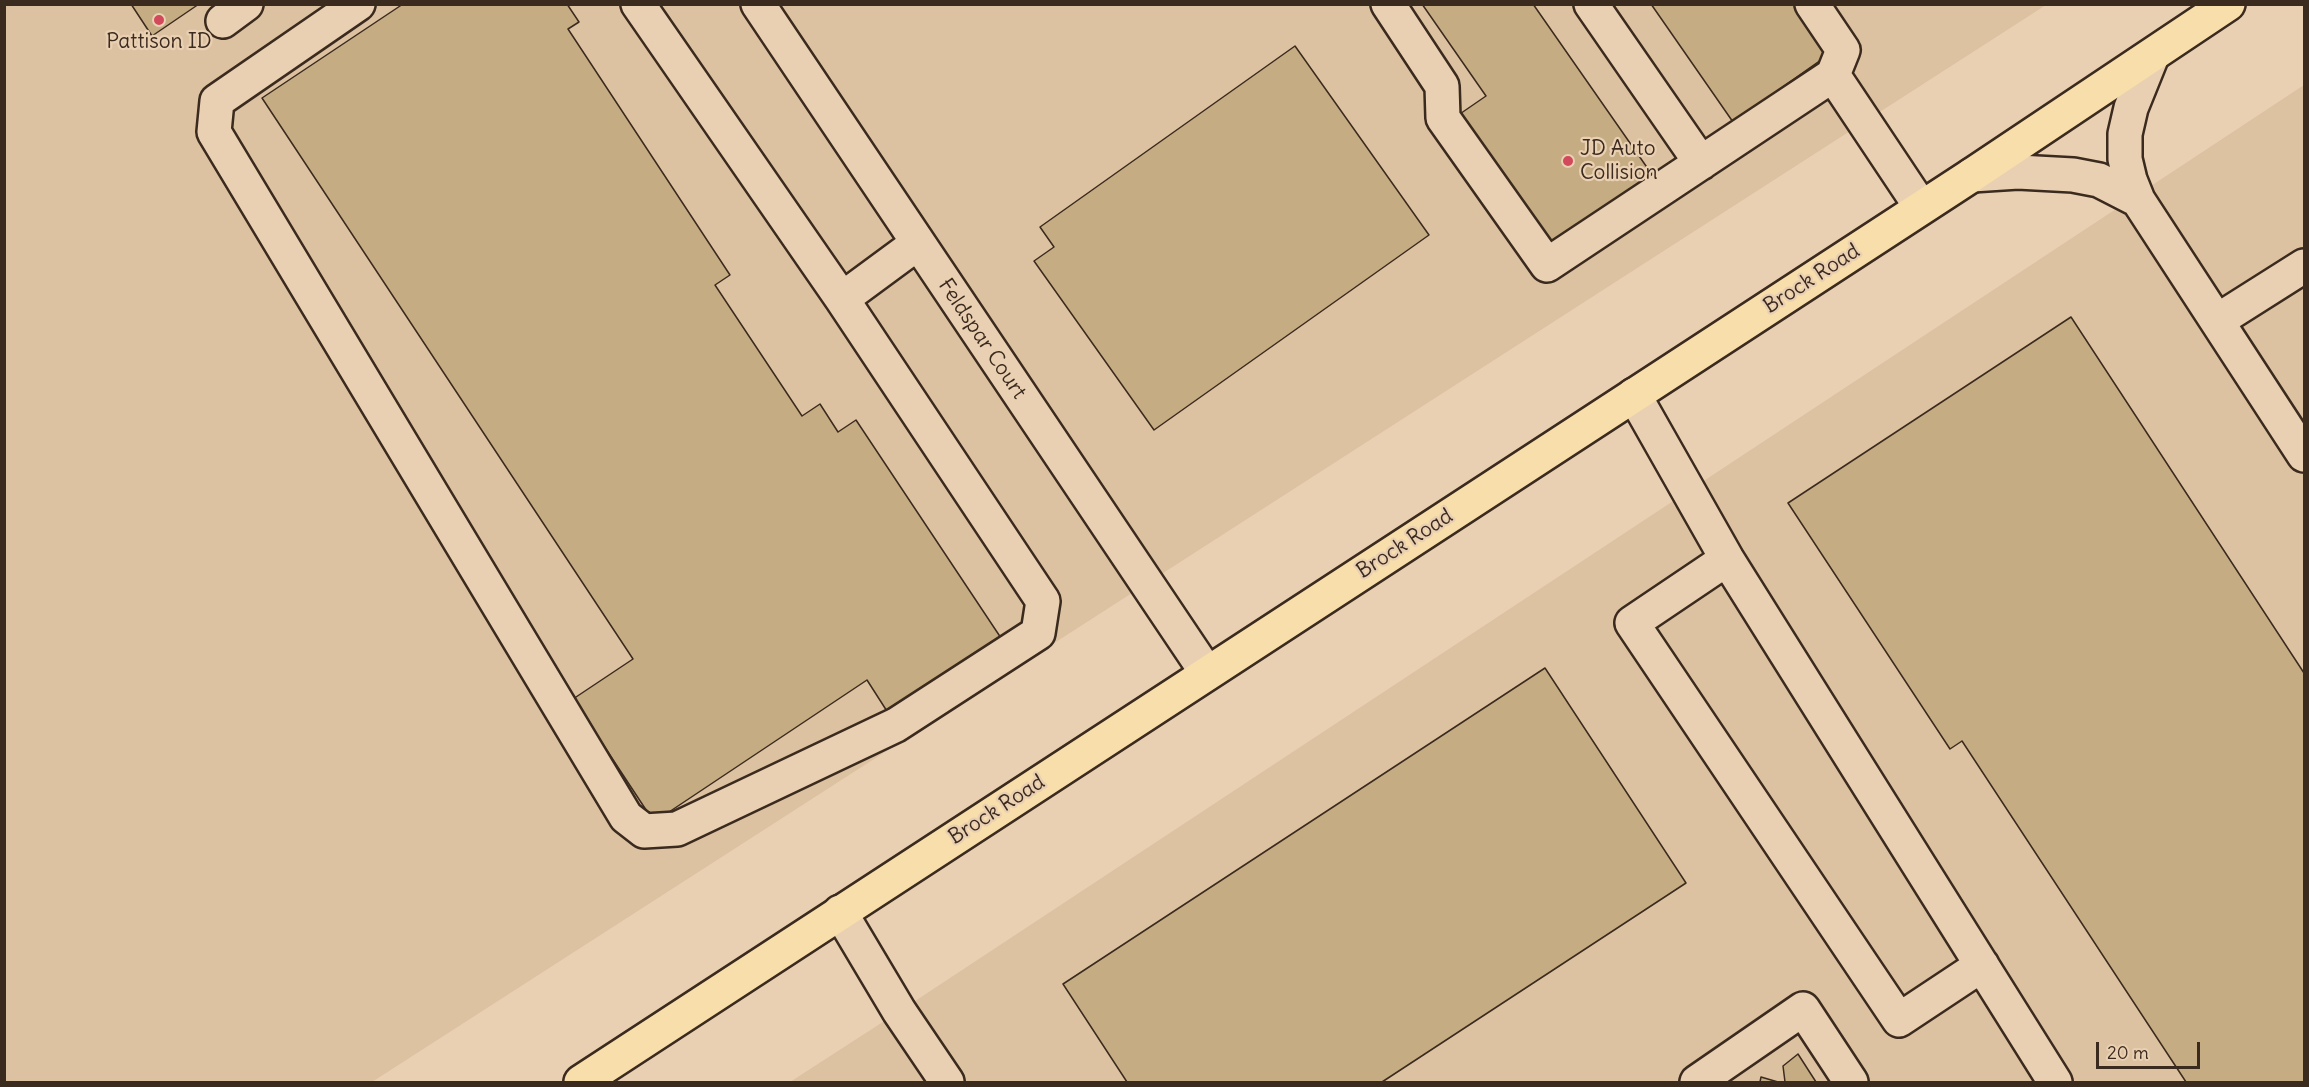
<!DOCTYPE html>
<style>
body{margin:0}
#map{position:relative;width:2309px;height:1087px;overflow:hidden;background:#ead0b2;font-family:Delius,sans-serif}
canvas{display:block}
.frame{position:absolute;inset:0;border:6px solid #3b2a1e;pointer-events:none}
.scale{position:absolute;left:2096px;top:1042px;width:104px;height:27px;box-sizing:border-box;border:3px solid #3b2a1e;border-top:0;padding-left:8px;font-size:18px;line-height:21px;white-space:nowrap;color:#3b2a1e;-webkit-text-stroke:4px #ead0b2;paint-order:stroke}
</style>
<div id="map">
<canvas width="2309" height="1087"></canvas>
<div class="frame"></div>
<div class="scale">20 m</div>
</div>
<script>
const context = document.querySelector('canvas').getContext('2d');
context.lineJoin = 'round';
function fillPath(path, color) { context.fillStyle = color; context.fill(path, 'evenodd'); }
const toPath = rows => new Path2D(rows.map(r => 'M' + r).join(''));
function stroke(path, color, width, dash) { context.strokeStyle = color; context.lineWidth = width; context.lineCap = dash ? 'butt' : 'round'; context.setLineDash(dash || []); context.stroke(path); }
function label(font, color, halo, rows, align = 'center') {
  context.font = font + ' Delius,sans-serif'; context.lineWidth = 4.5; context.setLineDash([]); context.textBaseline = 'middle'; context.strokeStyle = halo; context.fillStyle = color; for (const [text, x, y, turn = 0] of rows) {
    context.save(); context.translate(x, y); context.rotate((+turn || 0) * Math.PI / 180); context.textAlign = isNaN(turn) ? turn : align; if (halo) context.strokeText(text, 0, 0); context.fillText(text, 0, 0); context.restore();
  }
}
const built = toPath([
 [5,5,2046,5,372,1082,5,1082],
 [2304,85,2304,1082,790,1082,906,1007]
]);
const building = toPath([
 [131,4,199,4,152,36,131,4],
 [403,4,567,4,579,22,568,29,730,275,715,285,802,416,820,404,838,432,856,420,1005,644,892,719,867,680,654,822,573,699,633,659,262,98,403,4],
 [1422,4,1533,4,1653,176,1546,251,1454,118,1486,96,1422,4],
 [1651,4,1804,4,1835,50,1733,122,1651,4],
 [1295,46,1429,235,1154,430,1034,261,1054,247,1040,227,1295,46],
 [2071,317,2304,673,2304,1082,2186,1082,1962,741,1950,749,1788,503,2071,317],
 [1545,668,1686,883,1382,1082,1127,1082,1063,984,1545,668],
 [1798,1054,1816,1082,1785,1082,1783,1066,1798,1054],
 [1761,1077,1778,1082,1760,1082,1761,1077]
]);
const minor = toPath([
 [358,4,217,101,214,132,626,817,644,831,677,829,896,725,1038,633,1043,601,842,299,638,4],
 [758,4,1207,673],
 [1388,4,1442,86,1443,118,1547,265,1833,75,1843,50,1812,4],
 [1591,4,1701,163],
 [223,21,246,4],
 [2152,56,2131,108,2125,134,2125,159,2130,180,2138,200,2304,455],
 [1833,75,1921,207],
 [1972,175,2018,172,2073,175,2099,180,2138,200],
 [842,299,918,243],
 [2217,321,2304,266],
 [1634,395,1727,559,2055,1082],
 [1727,559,1632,623,1899,1020,1982,965],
 [840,912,899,1011,947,1082],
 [1697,1082,1803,1009,1851,1082]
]);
const major = toPath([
 [581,1082,1972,175,2228,4]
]);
const markers = [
 [159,20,6,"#d1495b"],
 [1568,161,6,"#d1495b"]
];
const poiNames = [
 ["Pattison ID",159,42],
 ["JD Auto",1580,149,"left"],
 ["Collision",1580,173,"left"]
];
const streetNames = [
 ["Brock Road",1812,279,-33],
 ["Feldspar Court",982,339,56],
 ["Brock Road",1405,544,-33],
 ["Brock Road",997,810,-33]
];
fillPath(built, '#dcc2a1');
fillPath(building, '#c5ac83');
stroke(building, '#3b2a1e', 1.5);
stroke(minor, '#3b2a1e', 38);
stroke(major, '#3b2a1e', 38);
stroke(minor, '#ead0b2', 33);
stroke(major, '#f8deab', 33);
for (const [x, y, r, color] of markers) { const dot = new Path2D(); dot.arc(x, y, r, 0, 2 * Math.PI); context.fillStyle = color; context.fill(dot); stroke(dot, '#ead0b2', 2); }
label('21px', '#3b2a1e', '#ead0b2', poiNames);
label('21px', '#3b2a1e', '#ead0b2', streetNames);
</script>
